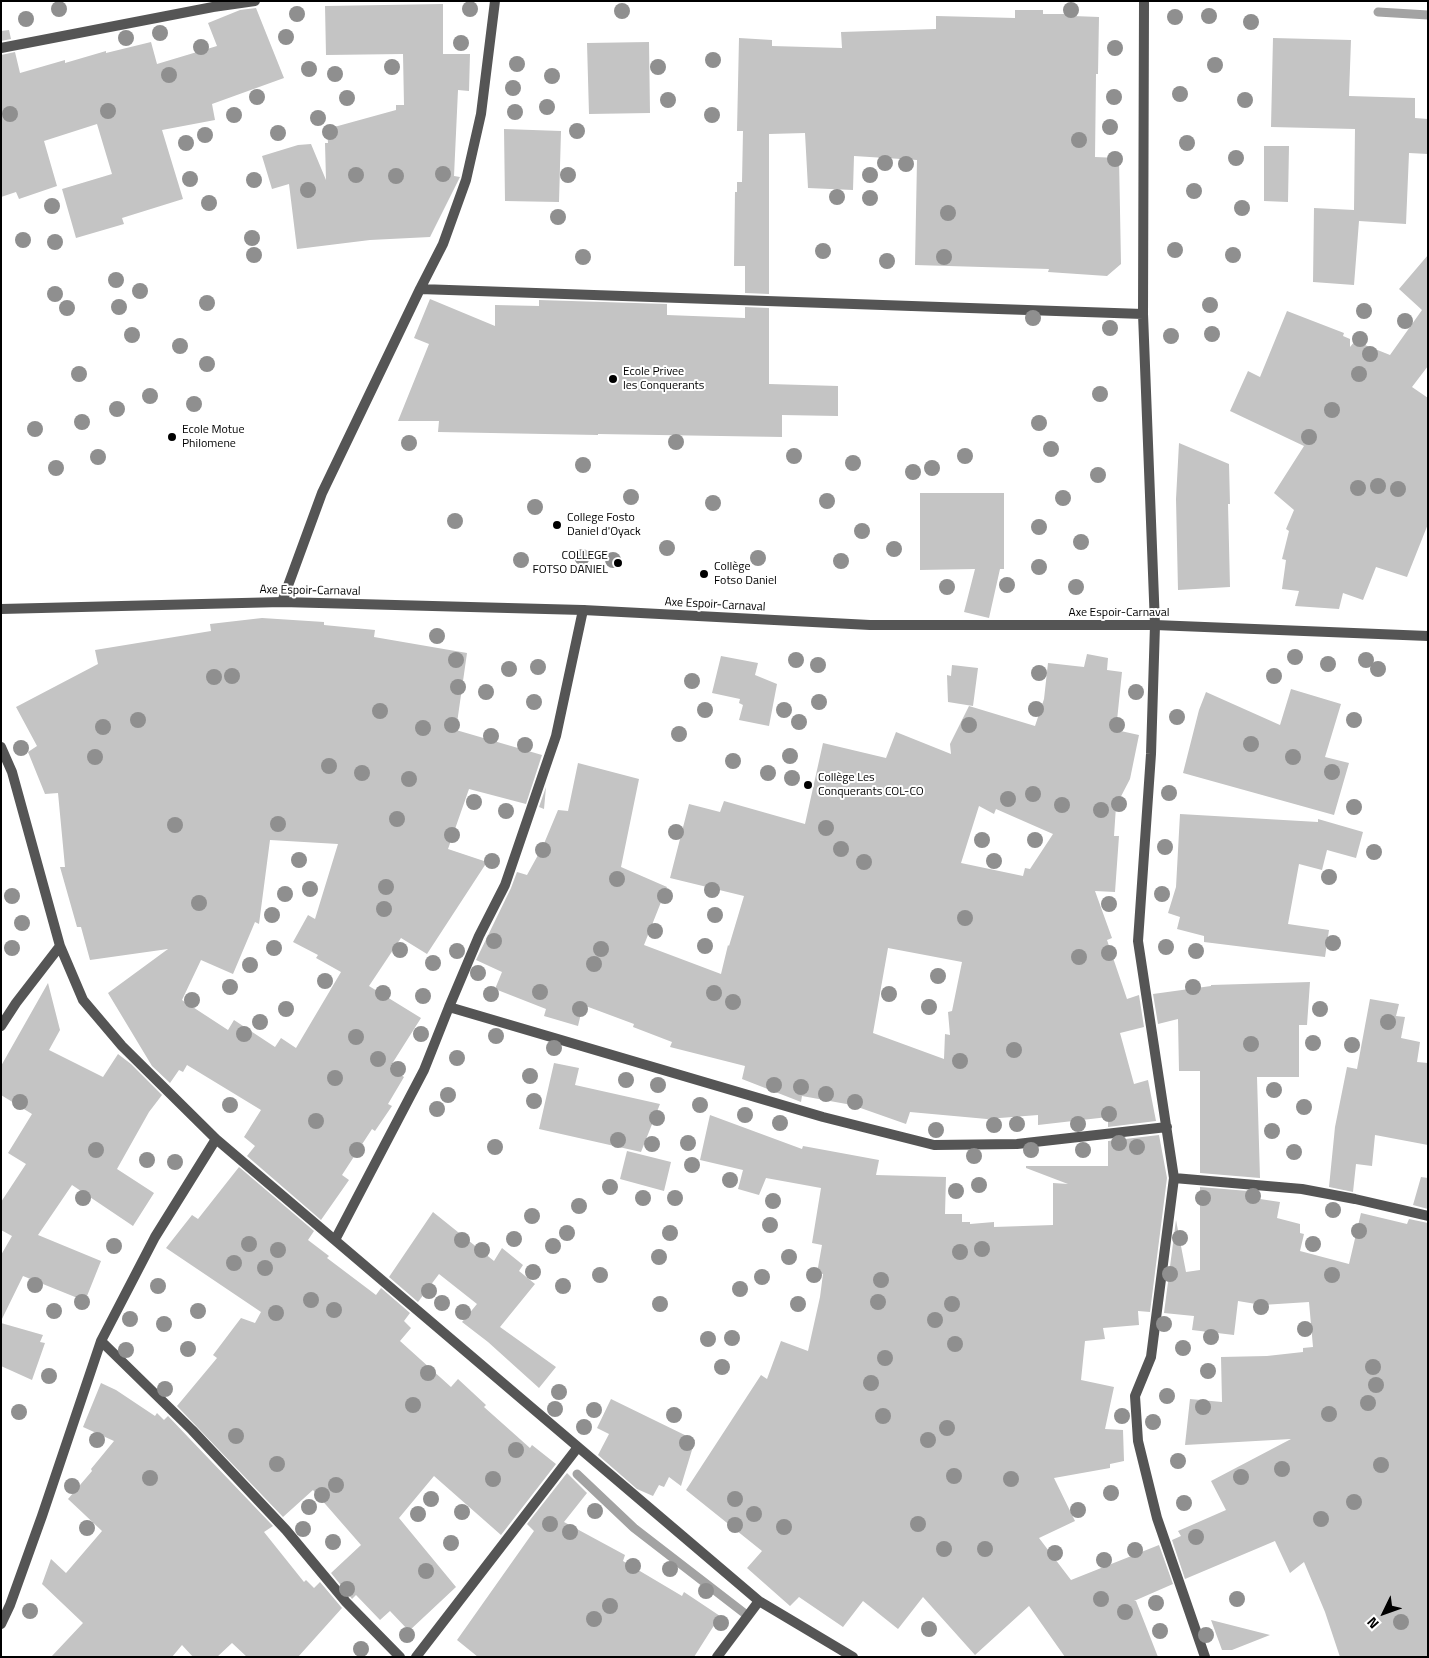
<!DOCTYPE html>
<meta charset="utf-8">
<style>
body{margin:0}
#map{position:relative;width:1429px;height:1658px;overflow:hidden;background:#fff;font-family:"Titillium Web",sans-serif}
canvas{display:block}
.frame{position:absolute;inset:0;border:2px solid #000;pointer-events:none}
.north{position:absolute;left:1359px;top:1588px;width:50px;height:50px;-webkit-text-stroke:4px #fff;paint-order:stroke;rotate:228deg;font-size:14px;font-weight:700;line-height:20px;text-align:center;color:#000}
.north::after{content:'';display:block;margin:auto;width:18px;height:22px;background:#000;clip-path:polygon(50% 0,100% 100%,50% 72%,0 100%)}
</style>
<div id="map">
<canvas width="1429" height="1658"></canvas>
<div class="frame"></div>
<div class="north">N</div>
</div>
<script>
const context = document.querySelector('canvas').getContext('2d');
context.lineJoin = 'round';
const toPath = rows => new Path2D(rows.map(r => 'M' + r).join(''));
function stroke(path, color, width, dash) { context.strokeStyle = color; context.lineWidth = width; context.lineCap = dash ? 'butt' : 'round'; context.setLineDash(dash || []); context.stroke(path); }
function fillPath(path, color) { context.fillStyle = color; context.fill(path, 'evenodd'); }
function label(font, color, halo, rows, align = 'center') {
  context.font = font + ' "Titillium Web",sans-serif'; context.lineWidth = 4; context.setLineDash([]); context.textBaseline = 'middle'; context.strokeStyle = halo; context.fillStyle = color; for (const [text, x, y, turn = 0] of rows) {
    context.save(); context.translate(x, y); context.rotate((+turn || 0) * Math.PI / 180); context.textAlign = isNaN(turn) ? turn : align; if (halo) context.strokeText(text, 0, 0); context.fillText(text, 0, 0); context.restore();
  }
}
const stream = toPath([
 [1378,12,1428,15],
 [577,1474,634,1528,748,1616]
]);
const building = toPath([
 [443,4,443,54,470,54,469,91,458,90,454,176,460,177,430,237,370,240,297,249,289,184,272,189,262,156,298,145,311,144,326,180,325,143,328,143,327,129,396,110,396,105,404,105,403,54,326,55,325,6],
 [256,8,284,78,212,104,215,120,162,130,183,199,122,218,124,224,76,238,62,189,112,174,97,124,44,141,57,186,19,199,16,192,1,197,1,55,15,52,20,73,65,60,65,63,106,51,106,53,151,42,157,64,217,46,208,23,240,10],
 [1015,10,1043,10,1043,14,1073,14,1073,16,1099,17,1098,74,1096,74,1095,157,1119,158,1121,264,1107,276,1048,272,1049,269,915,265,917,160,854,156,853,190,808,188,805,133,769,134,769,294,745,293,745,266,734,266,735,192,737,192,737,182,742,182,743,131,737,131,739,38,772,40,772,46,842,48,841,32,936,29,936,16,1015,18],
 [9,30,11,39,1,41,1,31],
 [1273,38,1351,40,1349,96,1415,98,1415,118,1428,119,1428,154,1409,153,1406,224,1359,221,1354,285,1313,282,1314,208,1354,210,1355,129,1271,127],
 [649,42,650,113,589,114,587,43],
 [504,129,561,131,559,202,505,201],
 [1264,146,1289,146,1288,202,1264,201],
 [1428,255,1428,366,1412,387,1428,398,1428,524,1407,577,1376,567,1363,600,1343,593,1339,609,1295,606,1299,591,1282,589,1286,560,1282,559,1289,531,1286,529,1294,510,1274,493,1304,446,1230,411,1248,371,1260,377,1287,311,1344,333,1343,336,1350,339,1350,347,1355,341,1390,355,1422,310,1399,289],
 [430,299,495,326,495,305,539,306,539,300,667,304,667,315,745,318,745,307,769,308,769,384,838,386,838,416,782,415,782,437,598,434,598,435,438,432,439,421,398,421,429,344,414,338],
 [1179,443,1229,464,1230,504,1228,504,1230,587,1178,590,1176,499],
 [920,493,1004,493,1004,569,1000,569,989,618,964,612,975,569,920,570],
 [262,618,324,622,324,625,375,630,374,637,467,653,456,730,542,755,526,804,469,789,448,849,487,862,427,954,401,938,369,986,421,1018,390,1067,404,1077,388,1104,392,1106,375,1131,372,1129,342,1175,349,1180,321,1220,247,1156,255,1146,244,1137,261,1110,187,1065,183,1072,179,1070,170,1083,152,1066,108,993,168,949,90,960,81,927,77,927,60,867,65,867,58,793,45,794,28,752,37,746,16,707,98,664,95,650,211,631,210,624],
 [270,840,338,844,315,919,308,915,293,942,318,955,316,958,341,972,296,1048,281,1038,275,1047,234,1020,228,1030,182,1000,201,960,233,974,255,922,259,924],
 [1087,654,1108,658,1107,670,1122,672,1116,730,1139,735,1130,779,1116,806,1114,836,1119,836,1115,892,1095,891,1112,938,1107,940,1127,999,1139,995,1144,1027,1120,1033,1134,1084,1148,1080,1156,1121,1108,1127,1108,1117,1038,1125,1038,1115,987,1119,910,1112,906,1124,852,1105,802,1096,801,1102,742,1079,745,1066,670,1047,672,1042,633,1027,634,1024,583,1005,578,1026,544,1016,546,1009,495,989,502,972,476,960,511,888,517,872,527,875,543,846,558,810,568,811,578,763,639,779,621,867,667,887,644,945,721,974,728,945,729,946,744,896,670,878,689,804,720,812,724,801,805,824,823,743,886,758,896,732,951,754,950,744,969,706,1035,726,1044,699,1048,663,1084,667],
 [979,806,994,814,996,809,1053,834,1030,869,1025,868,1023,876,961,863],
 [888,948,962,962,952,1011,948,1012,950,1035,945,1034,944,1059,873,1033],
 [721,656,758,663,755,675,777,684,769,726,739,720,743,705,739,703,740,699,712,693],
 [952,665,978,668,973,706,948,702,947,675,951,676],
 [1291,689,1341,704,1325,757,1349,763,1334,815,1183,773,1199,710,1206,692,1280,725],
 [546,787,544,809,539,807],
 [1180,814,1318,822,1318,819,1363,832,1356,858,1327,850,1322,870,1299,864,1288,924,1329,930,1325,957,1204,942,1204,936,1177,929,1180,917,1168,913,1176,887],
 [1310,982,1307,1025,1299,1025,1299,1077,1257,1077,1260,1178,1200,1173,1200,1071,1179,1071,1178,1019,1158,1024,1153,994,1211,986,1211,985],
 [48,983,60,1030,49,1050,103,1077,118,1054,131,1064,162,1095,149,1112,117,1169,154,1193,133,1226,72,1185,38,1235,101,1261,85,1301,23,1276,1,1321,1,1255,12,1236,1,1230,1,1202,26,1164,8,1153,32,1114,1,1095,1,1066],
 [1370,999,1399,1004,1396,1016,1405,1017,1401,1038,1420,1042,1417,1062,1428,1063,1428,1145,1375,1135,1372,1166,1356,1164,1353,1192,1329,1187,1335,1127,1347,1067,1357,1069],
 [554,1063,579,1068,575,1085,660,1104,641,1152,539,1129],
 [710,1115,802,1149,803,1146,879,1160,876,1175,946,1177,945,1214,962,1214,962,1222,970,1222,970,1224,994,1222,994,1227,1053,1225,1053,1183,1068,1184,1026,1168,1026,1166,1108,1166,1108,1141,1159,1135,1167,1178,1150,1312,1138,1311,1139,1325,1103,1328,1105,1339,1085,1341,1081,1380,1114,1387,1105,1429,1123,1430,1124,1461,1110,1464,1110,1468,1054,1478,1075,1521,1039,1538,1071,1580,1159,1545,1173,1584,1134,1601,1136,1601,1158,1657,1065,1657,1029,1606,975,1655,923,1597,898,1629,863,1601,843,1627,799,1597,790,1606,747,1568,762,1551,686,1490,761,1375,767,1379,781,1341,808,1351,820,1297,823,1274,817,1273,822,1245,812,1243,821,1188,766,1178,759,1195,738,1189,743,1170,700,1160],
 [627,1151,671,1162,664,1191,620,1179],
 [239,1167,314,1231,308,1240,329,1256,327,1258,376,1295,381,1288,410,1313,404,1321,411,1328,400,1341,451,1387,458,1379,486,1405,484,1407,530,1448,532,1445,556,1464,501,1535,434,1476,399,1518,456,1587,409,1631,390,1611,380,1620,356,1595,352,1599,331,1573,361,1545,313,1490,283,1517,177,1406,217,1358,213,1355,241,1318,255,1323,261,1312,166,1248,192,1215,198,1219],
 [1421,1177,1428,1178,1428,1209,1413,1205],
 [1200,1187,1260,1192,1260,1199,1280,1202,1277,1218,1300,1224,1300,1233,1304,1234,1300,1251,1349,1264,1361,1213,1407,1224,1409,1219,1428,1223,1428,1657,1340,1657,1325,1612,1304,1562,1290,1573,1275,1541,1185,1579,1172,1540,1181,1536,1178,1531,1226,1510,1211,1481,1291,1439,1185,1445,1190,1399,1222,1402,1221,1357,1267,1356,1303,1352,1303,1348,1313,1347,1309,1302,1262,1305,1238,1301,1234,1335,1192,1330,1194,1316,1164,1313,1176,1220,1186,1272,1200,1270],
 [433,1212,494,1261,502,1248,523,1265,519,1271,535,1284,500,1327,556,1367,539,1388,488,1342,462,1322,477,1304,439,1274,418,1302,389,1277],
 [1,1323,43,1335,40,1342,45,1343,32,1380,1,1366],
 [101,1383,116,1390,155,1416,157,1413,164,1420,168,1416,273,1526,264,1532,304,1582,306,1580,314,1588,320,1582,342,1608,298,1657,247,1657,232,1643,217,1657,193,1657,182,1645,172,1657,51,1657,83,1623,42,1584,51,1559,66,1573,102,1531,68,1499,92,1471,91,1469,114,1441,83,1427],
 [611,1399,695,1440,681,1486,669,1477,664,1487,659,1485,653,1496,637,1489,598,1455,609,1434,597,1428],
 [567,1473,587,1493,564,1522,625,1555,623,1561,682,1596,684,1592,720,1616,694,1657,478,1657,457,1640,534,1531,527,1524],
 [1211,1620,1270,1635,1232,1650,1222,1650]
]);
const minor = toPath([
 [1144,1,1143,314,1155,625,1151,754,1138,941,1174,1178,1151,1357,1135,1396,1138,1441,1157,1518,1205,1657],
 [1,48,213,7,255,1],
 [420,289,1143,314],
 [282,602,322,493,420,289,443,244,466,180,481,114,495,1],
 [1,747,12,772,60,946,83,1000,122,1046,216,1139,759,1601,853,1657],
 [449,1007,479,936,505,885,556,736,583,610],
 [1,1026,16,1003,60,946],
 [1174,1178,1302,1189,1355,1199,1428,1216],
 [335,1240,424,1070,449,1007,823,1117,934,1145,1017,1144,1167,1127],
 [101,1341,192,1430,286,1530,346,1602,400,1657],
 [1,1624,10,1605,42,1516,101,1341,155,1237,216,1139],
 [416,1657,578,1447],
 [717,1657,759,1601]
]);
const tertiary = toPath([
 [1,609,282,602,583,610,870,625,1155,625,1428,636]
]);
const trees = [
 [59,9],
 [470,9],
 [1071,10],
 [622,11],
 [297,14],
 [1209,16],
 [1175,17],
 [26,19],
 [1251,22],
 [160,33],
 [286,37],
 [126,38],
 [461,43],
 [201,47],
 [1115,48],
 [713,60],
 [517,64],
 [1215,65],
 [392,67],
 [658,67],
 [309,69],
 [335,74],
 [169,75],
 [552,76],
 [513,88],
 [1180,94],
 [257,97],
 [1114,97],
 [347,98],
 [668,100],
 [1245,100],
 [547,107],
 [108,111],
 [515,112],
 [10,114],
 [234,115],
 [712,115],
 [318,118],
 [1110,127],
 [577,131],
 [330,132],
 [278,133],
 [205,135],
 [1079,140],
 [186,143],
 [1187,143],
 [1236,158],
 [1115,159],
 [885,163],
 [906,164],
 [443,174],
 [356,175],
 [568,175],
 [870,175],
 [396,176],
 [190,179],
 [254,180],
 [308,190],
 [1194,191],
 [837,197],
 [870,198],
 [209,203],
 [52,206],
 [1242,208],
 [948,213],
 [558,217],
 [252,238],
 [23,240],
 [55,242],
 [1175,250],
 [823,251],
 [254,255],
 [1233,255],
 [583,257],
 [944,257],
 [887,261],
 [116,280],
 [140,291],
 [55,294],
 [207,303],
 [1210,305],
 [119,307],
 [67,308],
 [1364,311],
 [1033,318],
 [1405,321],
 [1110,328],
 [1212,334],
 [132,335],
 [1171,336],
 [1360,339],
 [180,346],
 [1370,354],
 [207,364],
 [79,374],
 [1359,374],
 [1100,394],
 [150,396],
 [194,404],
 [117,409],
 [1332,410],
 [82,422],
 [1039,423],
 [35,429],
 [1309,437],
 [676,442],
 [409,443],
 [1051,449],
 [794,456],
 [965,456],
 [98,457],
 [853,463],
 [583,465],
 [56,468],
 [932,468],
 [913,472],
 [1098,475],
 [1378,486],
 [1358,488],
 [1398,489],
 [631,497],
 [1063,498],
 [827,501],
 [713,503],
 [535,507],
 [455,521],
 [1039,527],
 [862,531],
 [1081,542],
 [667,548],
 [894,549],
 [582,557],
 [758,558],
 [521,560],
 [613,560],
 [841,561],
 [1039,567],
 [1007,585],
 [947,587],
 [1076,587],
 [437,636],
 [1295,657],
 [456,660],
 [796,660],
 [1366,660],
 [1328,664],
 [818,665],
 [538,667],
 [509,669],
 [1378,669],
 [1039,673],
 [232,676],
 [1274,676],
 [214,677],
 [692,681],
 [458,687],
 [486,692],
 [1136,692],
 [534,702],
 [819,702],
 [1036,709],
 [705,710],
 [784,710],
 [380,711],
 [1177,717],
 [138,720],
 [1354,720],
 [799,722],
 [452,725],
 [969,725],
 [1117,725],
 [103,727],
 [423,728],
 [679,734],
 [491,736],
 [1251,744],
 [525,745],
 [21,748],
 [790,756],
 [95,757],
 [1293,757],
 [733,761],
 [329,766],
 [1332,772],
 [362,773],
 [768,773],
 [792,778],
 [409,779],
 [1169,793],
 [1033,794],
 [1008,799],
 [474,802],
 [1119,804],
 [1062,805],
 [1354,807],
 [1101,810],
 [506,811],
 [397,819],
 [278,824],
 [175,825],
 [826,828],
 [676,832],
 [452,835],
 [982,840],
 [1035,840],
 [1165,847],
 [841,849],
 [543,850],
 [1374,852],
 [299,860],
 [492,861],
 [994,861],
 [864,862],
 [1329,877],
 [617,879],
 [386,887],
 [310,889],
 [712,890],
 [285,894],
 [1162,894],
 [12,896],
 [665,896],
 [199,903],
 [1109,904],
 [384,909],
 [272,915],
 [715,915],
 [965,918],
 [22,923],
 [655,931],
 [494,941],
 [1333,943],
 [705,946],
 [1166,947],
 [12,948],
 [274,948],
 [601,949],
 [400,950],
 [457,951],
 [1196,951],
 [1109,953],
 [1079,957],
 [433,963],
 [594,964],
 [250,965],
 [478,973],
 [938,976],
 [325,981],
 [230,987],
 [1193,987],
 [540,992],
 [383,993],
 [714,993],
 [491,994],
 [889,994],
 [423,996],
 [192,1000],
 [733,1002],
 [929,1007],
 [286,1009],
 [580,1009],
 [1320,1009],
 [260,1022],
 [1388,1022],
 [244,1034],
 [421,1034],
 [496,1036],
 [356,1037],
 [1313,1043],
 [1251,1044],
 [1352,1045],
 [554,1048],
 [1014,1050],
 [457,1058],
 [378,1059],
 [960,1061],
 [398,1069],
 [530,1076],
 [335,1078],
 [626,1080],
 [658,1085],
 [774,1085],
 [801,1087],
 [1274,1090],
 [826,1094],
 [448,1095],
 [534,1101],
 [20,1102],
 [855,1102],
 [230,1105],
 [700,1105],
 [1304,1107],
 [437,1109],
 [1109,1114],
 [745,1115],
 [657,1118],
 [316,1121],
 [780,1123],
 [1017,1124],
 [1078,1124],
 [994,1125],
 [936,1130],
 [1272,1131],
 [618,1140],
 [688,1143],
 [1119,1143],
 [652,1144],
 [495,1147],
 [1137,1147],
 [96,1150],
 [357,1150],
 [1031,1150],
 [1083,1150],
 [1294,1152],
 [974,1156],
 [147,1160],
 [175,1162],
 [692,1165],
 [730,1180],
 [979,1185],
 [610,1187],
 [956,1191],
 [1253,1196],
 [83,1198],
 [643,1198],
 [675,1198],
 [1203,1198],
 [773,1201],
 [579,1206],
 [1333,1210],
 [532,1216],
 [770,1225],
 [1359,1231],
 [567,1233],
 [670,1233],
 [1180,1238],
 [514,1239],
 [462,1240],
 [249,1244],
 [1313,1244],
 [114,1246],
 [553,1246],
 [982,1249],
 [278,1250],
 [482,1250],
 [960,1252],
 [659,1257],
 [789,1257],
 [234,1263],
 [265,1268],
 [533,1272],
 [1170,1274],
 [600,1275],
 [814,1275],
 [1332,1275],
 [762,1277],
 [881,1280],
 [35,1285],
 [158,1286],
 [563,1286],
 [740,1289],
 [429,1291],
 [311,1300],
 [82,1302],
 [878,1302],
 [442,1303],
 [660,1304],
 [798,1304],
 [952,1304],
 [1261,1307],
 [334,1310],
 [54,1311],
 [198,1311],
 [463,1312],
 [276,1313],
 [130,1319],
 [935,1320],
 [164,1324],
 [1164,1324],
 [1305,1329],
 [1211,1337],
 [732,1338],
 [708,1339],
 [955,1344],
 [1183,1348],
 [188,1349],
 [126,1350],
 [885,1358],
 [722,1367],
 [1373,1367],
 [1208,1371],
 [428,1373],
 [49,1376],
 [871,1383],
 [1376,1385],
 [165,1389],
 [559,1392],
 [1167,1396],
 [1368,1403],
 [413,1405],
 [1203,1407],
 [555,1409],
 [594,1410],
 [19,1412],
 [1329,1414],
 [674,1415],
 [883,1416],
 [1122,1416],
 [1153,1422],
 [584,1427],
 [947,1428],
 [236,1436],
 [97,1440],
 [928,1440],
 [687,1443],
 [516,1450],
 [1178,1461],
 [277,1464],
 [1381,1465],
 [1282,1469],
 [954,1476],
 [1241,1477],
 [150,1478],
 [493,1479],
 [1011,1479],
 [336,1485],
 [72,1486],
 [1111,1493],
 [322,1495],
 [431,1499],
 [735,1499],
 [1354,1502],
 [1184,1503],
 [309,1507],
 [1078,1510],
 [595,1511],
 [462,1512],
 [418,1514],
 [754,1514],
 [1321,1519],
 [550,1524],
 [918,1524],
 [735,1525],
 [784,1527],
 [87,1528],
 [303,1529],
 [570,1532],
 [1196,1537],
 [333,1542],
 [451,1543],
 [944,1549],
 [985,1549],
 [1135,1550],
 [1055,1553],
 [1104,1560],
 [633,1566],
 [670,1569],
 [426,1571],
 [347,1589],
 [706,1591],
 [1101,1599],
 [1237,1599],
 [1156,1603],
 [610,1606],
 [30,1611],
 [1125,1612],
 [594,1619],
 [1401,1622],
 [721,1623],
 [929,1629],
 [1160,1631],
 [407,1635],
 [1206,1635],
 [361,1649]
];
const markers = [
 [613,379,5,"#000"],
 [172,437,5,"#000"],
 [557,525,5,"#000"],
 [618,563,5,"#000"],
 [704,574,5,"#000"],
 [808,785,5,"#000"]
];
const poiNames = [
 ["Ecole Privee",623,372],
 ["les Conquerants",623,386],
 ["Ecole Motue",182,430],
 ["Philomene",182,444],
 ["College Fosto",567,518],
 ["Daniel d'Oyack",567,532],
 ["COLLEGE",608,556,"right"],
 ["FOTSO DANIEL",608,570,"right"],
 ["Collège",714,567],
 ["Fotso Daniel",714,581],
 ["Collège Les",818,778],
 ["Conquerants COL-CO",818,792]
];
const streetNames = [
 ["Axe Espoir-Carnaval",310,591,1],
 ["Axe Espoir-Carnaval",715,605,3],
 ["Axe Espoir-Carnaval",1119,613]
];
stroke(stream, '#a3a3a3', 9);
fillPath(building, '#c4c4c4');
stroke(minor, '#555', 10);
stroke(tertiary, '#555', 10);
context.fillStyle = '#8f8f8f';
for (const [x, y] of trees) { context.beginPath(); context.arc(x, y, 8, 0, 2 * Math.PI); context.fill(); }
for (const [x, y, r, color] of markers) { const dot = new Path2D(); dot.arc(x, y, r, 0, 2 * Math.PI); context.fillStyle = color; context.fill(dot); stroke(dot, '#fff', 2); }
label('12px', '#000', '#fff', poiNames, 'left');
label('12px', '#000', '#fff', streetNames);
</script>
